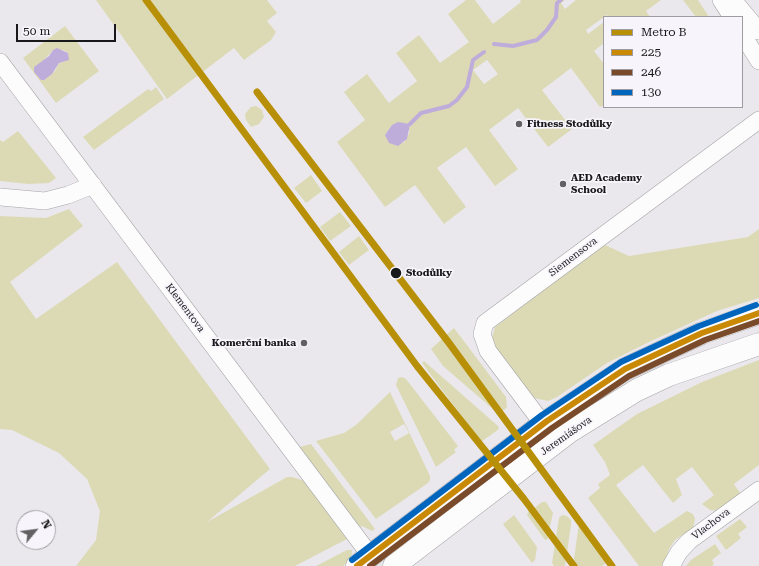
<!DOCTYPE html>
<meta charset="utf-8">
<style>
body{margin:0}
#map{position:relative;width:759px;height:566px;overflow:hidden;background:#eae8ed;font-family:"Roboto Serif",serif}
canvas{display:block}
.legend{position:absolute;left:603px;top:16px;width:140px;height:92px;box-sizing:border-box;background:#f7f4fb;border:1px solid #9e9ca1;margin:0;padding:5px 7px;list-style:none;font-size:12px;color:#181719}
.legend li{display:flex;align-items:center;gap:8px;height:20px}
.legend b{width:20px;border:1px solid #9e9ca1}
.north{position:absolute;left:16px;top:510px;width:40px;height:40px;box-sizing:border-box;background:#f7f4fb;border:1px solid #9e9ca1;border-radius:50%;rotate:61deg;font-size:11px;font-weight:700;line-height:16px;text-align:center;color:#181719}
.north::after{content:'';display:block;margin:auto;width:14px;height:18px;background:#626063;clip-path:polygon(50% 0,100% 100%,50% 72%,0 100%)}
.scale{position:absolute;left:16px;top:24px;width:100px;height:18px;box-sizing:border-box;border:2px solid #181719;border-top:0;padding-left:5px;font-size:12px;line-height:14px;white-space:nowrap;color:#181719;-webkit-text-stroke:3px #f7f4fb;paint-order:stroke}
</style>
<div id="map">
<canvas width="759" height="566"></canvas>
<ul class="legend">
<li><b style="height:5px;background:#b89008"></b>Metro B</li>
<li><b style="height:5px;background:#ca8905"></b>225</li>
<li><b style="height:5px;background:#7a4b2a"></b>246</li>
<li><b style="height:5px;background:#0065bd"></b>130</li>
</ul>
<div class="north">N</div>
<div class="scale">50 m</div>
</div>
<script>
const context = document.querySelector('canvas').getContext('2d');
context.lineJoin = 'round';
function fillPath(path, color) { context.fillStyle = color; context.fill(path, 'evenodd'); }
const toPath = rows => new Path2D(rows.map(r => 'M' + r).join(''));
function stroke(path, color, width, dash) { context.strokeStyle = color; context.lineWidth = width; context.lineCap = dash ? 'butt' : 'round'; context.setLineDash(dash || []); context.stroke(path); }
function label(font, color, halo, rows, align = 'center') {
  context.font = font + ' "Roboto Serif",serif'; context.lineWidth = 3.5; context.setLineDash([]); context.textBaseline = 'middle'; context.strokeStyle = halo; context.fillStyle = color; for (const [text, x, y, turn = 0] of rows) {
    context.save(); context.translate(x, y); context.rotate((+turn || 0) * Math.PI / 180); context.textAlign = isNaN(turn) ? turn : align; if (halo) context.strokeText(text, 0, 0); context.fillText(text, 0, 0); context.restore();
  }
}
const green = toPath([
 [96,0,267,0,277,13,267,21,276,32,271,40,244,60,234,48,167,99],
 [466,0,475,0,493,24,521,2,520,0,565,0,561,3,565,9,576,0,661,0,646,11,650,17,608,17,607,15,586,30,588,34,604,22,604,43,594,51,604,64,604,105,600,107,571,68,542,90,572,129,548,147,518,108,489,130,518,169,495,186,466,147,437,168,466,207,444,224,415,185,385,207,337,142,365,120,344,92,367,74,389,103,417,81,396,53,419,35,440,63,469,42,448,14],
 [487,60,498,74,484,84,473,70],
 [392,125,410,131,404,143,385,135],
 [683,0,698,0,709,17,696,17],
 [65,26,99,71,56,103,23,58],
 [53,50,63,50,68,53,66,61,59,63,55,71,44,80,45,59],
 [156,87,164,99,94,150,83,137,148,89,151,91],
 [256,106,262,110,264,117,259,124,251,127,246,120,245,114,251,107],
 [18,131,56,178,49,183,28,184,0,181,0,140,3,142],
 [311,175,322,191,306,203,294,188],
 [69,209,83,226,10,282,36,319,117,262,270,469,207,522,287,477,292,477,305,481,347,539,295,566,76,566,96,540,100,511,87,479,59,453,12,430,0,429,0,216,46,218],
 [340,212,351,226,330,241,320,227],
 [759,229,759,298,717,311,649,342,607,363,557,397,548,401,534,398,498,355,492,338,495,327,603,244,629,256,748,237],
 [359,236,369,250,349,265,339,252],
 [454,328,506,397,507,407,504,410,499,412,494,410,443,366,431,349],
 [759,360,759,465,734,484,740,493,718,511,710,510,702,504,714,495,692,467,676,479,682,495,673,503,643,465,616,485,654,533,687,511,693,514,695,519,693,528,675,540,669,549,663,566,639,566,588,498,600,488,598,484,610,475,605,462,593,445,637,414,702,382],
 [424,361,498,426,499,429,481,442,422,363],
 [402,377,406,379,458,446,454,450,456,452,436,467,396,385,398,378],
 [390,392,430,476,430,480,428,483,376,519,316,441,344,433,356,425],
 [404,424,409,433,395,441,390,432],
 [311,444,375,529,372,531,362,526,358,529,296,448],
 [542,502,546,502,553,513,549,531,547,531,548,539,545,540,527,515,529,509,531,511],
 [514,515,537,547,535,560,532,563,503,524],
 [562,515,567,516,571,520,571,525,565,566,554,566,552,563,559,518],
 [740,519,747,527,738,534,741,538,726,550,716,536],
 [580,521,608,558,608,562,602,566,573,566,579,523],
 [715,544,721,553,712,560,714,564,712,566,686,566,691,560],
 [347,550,352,550,351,559,343,566,316,566]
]);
const water = toPath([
 [57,48,68,53,69,60,59,63,52,74,44,80,41,80,34,72,34,67,49,56,53,50],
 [398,122,410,124,407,139,398,146,389,143,385,135,392,125]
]);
const stream = toPath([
 [494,44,513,46,537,40,547,30,556,17,557,3,561,0],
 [410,124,421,113,449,106,457,100,467,87,473,60,484,52]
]);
const minor = toPath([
 [721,0,732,17],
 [733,0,759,31],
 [742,34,759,61],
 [0,62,370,555],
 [0,197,45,201,68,195,93,185],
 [543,424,488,351,482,334,485,323,759,120],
 [671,566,679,552,689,541,759,490]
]);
const major = toPath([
 [357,566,547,421,625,369,702,333,759,313],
 [394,566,569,432,637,390,669,375,759,344]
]);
const bus1 = toPath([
 [357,566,547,421,625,369,702,333,759,313]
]);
const bus2 = toPath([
 [370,566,552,428,629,376,705,340,759,321]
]);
const bus3 = toPath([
 [352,560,542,415,621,362,699,326,756,305]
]);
const metro1 = toPath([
 [146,0,417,366,524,499,574,566],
 [257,92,449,343,612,566]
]);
const markers = [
 [519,124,4,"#626063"],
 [563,184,4,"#626063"],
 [396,273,6,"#181719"],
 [304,343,4,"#626063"]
];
const poiNames = [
 ["Fitness Stodůlky",527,124],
 ["AED Academy",571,178],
 ["School",571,190],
 ["Komerční banka",296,343,"right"]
];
const streetNames = [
 ["Siemensova",573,257,-37],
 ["Klementova",185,308,53],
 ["Jeremiášova",566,436,-35],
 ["Vlachova",711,524,-37]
];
const stopNames = [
 ["Stodůlky",406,273]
];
fillPath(green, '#dcdab5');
fillPath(water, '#beadda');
stroke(stream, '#beadda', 4);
stroke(minor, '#a5a4a7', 18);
stroke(major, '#a5a4a7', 23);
stroke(minor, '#fcfcfc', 17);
stroke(major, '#fcfcfc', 22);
stroke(bus1, '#ca8905', 6);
stroke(bus2, '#7a4b2a', 6);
stroke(bus3, '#0065bd', 6);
stroke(metro1, '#b89008', 7);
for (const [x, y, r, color] of markers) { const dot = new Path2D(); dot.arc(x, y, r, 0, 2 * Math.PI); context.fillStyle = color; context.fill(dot); stroke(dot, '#f7f4fb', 1.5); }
label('bold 10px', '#181719', '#f7f4fb', poiNames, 'left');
label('10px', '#181719', '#f7f4fb', streetNames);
label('bold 10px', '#181719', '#f7f4fb', stopNames, 'left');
</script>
